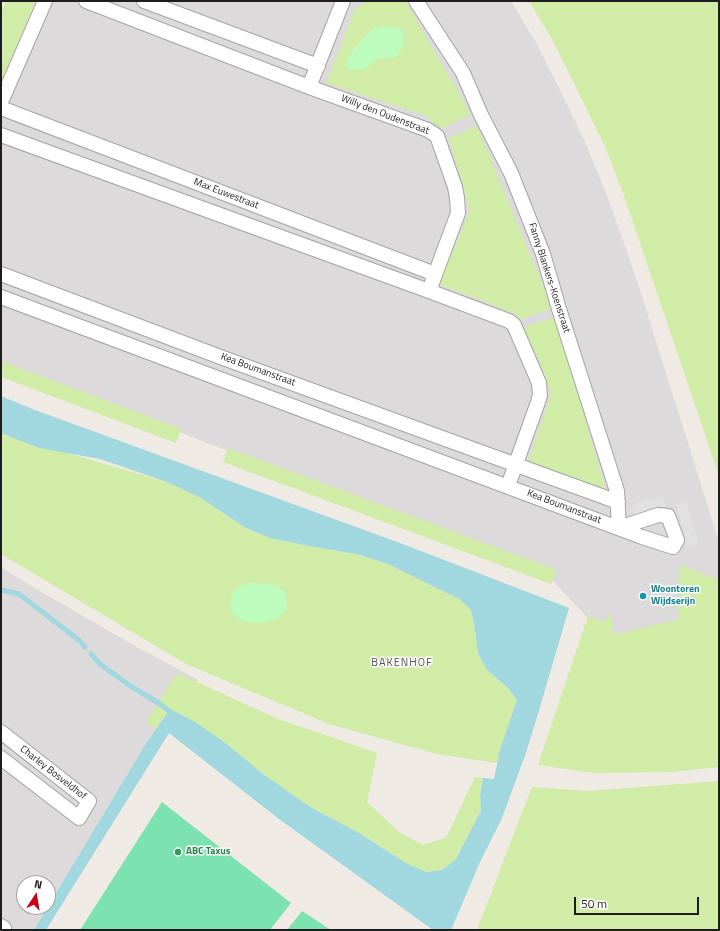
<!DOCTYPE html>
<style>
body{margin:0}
#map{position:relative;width:720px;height:931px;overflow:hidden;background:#efeae3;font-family:"Titillium Web",sans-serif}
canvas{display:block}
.frame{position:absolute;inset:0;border:2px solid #1d1d1d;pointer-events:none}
.north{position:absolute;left:16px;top:875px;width:40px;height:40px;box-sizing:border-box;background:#fff;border:1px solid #a5a5a5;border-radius:50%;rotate:12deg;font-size:11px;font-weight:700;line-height:16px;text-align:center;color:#1d1d1d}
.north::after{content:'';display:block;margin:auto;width:14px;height:18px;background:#cb0015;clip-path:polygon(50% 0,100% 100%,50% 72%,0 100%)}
.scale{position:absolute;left:574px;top:897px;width:125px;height:18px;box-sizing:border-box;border:2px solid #1d1d1d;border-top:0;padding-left:5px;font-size:12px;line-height:14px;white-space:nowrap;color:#1d1d1d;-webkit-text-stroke:3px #fff;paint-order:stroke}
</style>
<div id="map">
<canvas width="720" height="931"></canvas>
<div class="frame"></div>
<div class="north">N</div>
<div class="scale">50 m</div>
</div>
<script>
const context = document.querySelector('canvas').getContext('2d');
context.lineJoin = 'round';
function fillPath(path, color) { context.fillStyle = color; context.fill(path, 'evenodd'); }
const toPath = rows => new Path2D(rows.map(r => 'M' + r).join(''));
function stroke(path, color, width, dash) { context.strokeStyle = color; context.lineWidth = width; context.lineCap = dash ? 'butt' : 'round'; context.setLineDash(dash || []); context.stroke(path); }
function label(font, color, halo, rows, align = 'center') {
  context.font = font + ' "Titillium Web",sans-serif'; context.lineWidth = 3; context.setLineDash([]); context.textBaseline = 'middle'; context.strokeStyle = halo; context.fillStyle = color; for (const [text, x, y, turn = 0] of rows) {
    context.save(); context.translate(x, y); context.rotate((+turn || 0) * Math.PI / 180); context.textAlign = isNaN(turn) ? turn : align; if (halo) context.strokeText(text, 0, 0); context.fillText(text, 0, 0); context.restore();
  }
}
const residential = toPath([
 [49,1,511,1,534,39,559,88,585,142,610,203,639,287,719,542,719,612,610,641,549,577,1,362,1,115],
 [1,567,33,587,128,642,198,680,39,930,1,930],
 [24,883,48,883,48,907,24,907]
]);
const grass = toPath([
 [6,1,36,1,1,82,1,12],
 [367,1,405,1,471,114,442,128,433,124,427,116,326,83,355,9],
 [529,1,719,1,719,476,622,190,605,147,580,95,552,39],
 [477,126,552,308,519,320,514,313,439,284,470,211,449,138],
 [555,317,605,486,597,492,527,465,551,394,539,360,522,328],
 [1,361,181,429,176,443,1,377],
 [1,433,39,448,64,452,167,482,201,498,244,527,270,538,309,546,356,554,388,564,459,599,471,610,474,624,478,653,487,670,508,688,517,700,497,763,437,754,329,724,186,664,1,554],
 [228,448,557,570,551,584,223,462],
 [680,565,719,580,719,767,672,772,595,773,538,765,588,616,604,622,611,612,613,635,678,620],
 [177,673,276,718,377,753,367,802,399,832,423,845,446,838,475,777,483,778,480,795,481,811,456,859,442,870,426,872,406,863,359,833,312,808,263,774,223,741,170,709,156,729,146,722],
 [719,781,719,930,477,930,532,787,587,791]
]);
const park = toPath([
 [384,26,402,29,404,45,396,57,378,58,365,69,349,70,346,60,358,44,373,28],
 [260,583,276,585,283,590,287,597,286,610,279,617,270,621,256,623,243,621,233,615,230,609,231,598,235,590,246,584]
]);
const pitch = toPath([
 [162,802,291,903,270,930,80,930],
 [302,911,331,930,287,930]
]);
const parking = toPath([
 [663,496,666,507,635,515,632,504],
 [686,501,699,543,688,547,676,504]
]);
const water = toPath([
 [1,396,35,410,400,543,569,608,540,707,527,750,502,818,480,862,451,930,433,930,279,819,169,733,46,930,34,930,144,747,170,709,195,722,223,741,263,774,312,808,359,833,406,863,426,872,442,870,456,859,472,828,481,811,480,795,483,778,494,779,500,750,517,700,508,688,487,670,478,653,474,624,471,610,459,599,388,564,356,554,309,546,270,538,244,527,201,498,167,482,100,459,39,448,1,433]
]);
const stream = toPath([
 [1,590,19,594,80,641,85,647],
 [91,654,100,664,129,685,160,704,169,711]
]);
const street = toPath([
 [86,1,309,87,428,130,437,136,455,187,457,198,458,213,429,291,509,321,514,325,539,383,540,395,538,402,508,486],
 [144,1,318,66],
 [416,1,463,73,481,115,511,173,543,254,559,309,617,491,619,528],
 [309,87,343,1],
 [1,102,45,1],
 [1,108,435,274],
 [1,135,429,291],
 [1,274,223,358,618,502],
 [1,297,642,537,673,547,677,540,668,516,658,515,619,528],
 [1,732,89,801,79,818,1,758],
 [1,926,4,928,3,930]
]);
const markers = [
 [643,596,4,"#0f9aa8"],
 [178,852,4,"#2e9e5b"]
];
const streetNames = [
 ["Willy den Oudenstraat",385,115,21],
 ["Max Euwestraat",226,194,21],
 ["Fanny Blankers-Koenstraat",549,278,72],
 ["Kea Boumanstraat",258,370,20],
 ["Kea Boumanstraat",564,507,21],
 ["Charley Bosveldhof",53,773,38]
];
const cultureNames = [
 ["Woontoren",651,590],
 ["Wijdserijn",651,602]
];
const leisureNames = [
 ["ABC Taxus",186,852]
];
const neighbourhoodNames = [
 ["BAKENHOF",402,663]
];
fillPath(residential, '#dcdada');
fillPath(grass, '#d0eca6');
fillPath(park, '#befcbd');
fillPath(pitch, '#7ce2b1');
fillPath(parking, '#e1e1e1');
fillPath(water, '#a1d7df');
stroke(stream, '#a1d7df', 5);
stroke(street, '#a4a4a4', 16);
stroke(street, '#fff', 14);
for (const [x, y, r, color] of markers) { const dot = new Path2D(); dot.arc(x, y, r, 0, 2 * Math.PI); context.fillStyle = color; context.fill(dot); stroke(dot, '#fff', 1.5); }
label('10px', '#1d1d1d', '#fff', streetNames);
label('bold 10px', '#0d838f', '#fff', cultureNames, 'left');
label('bold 10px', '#27864d', '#fff', leisureNames, 'left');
context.letterSpacing = '1px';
label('11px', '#505050', '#fff', neighbourhoodNames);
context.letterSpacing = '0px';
</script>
